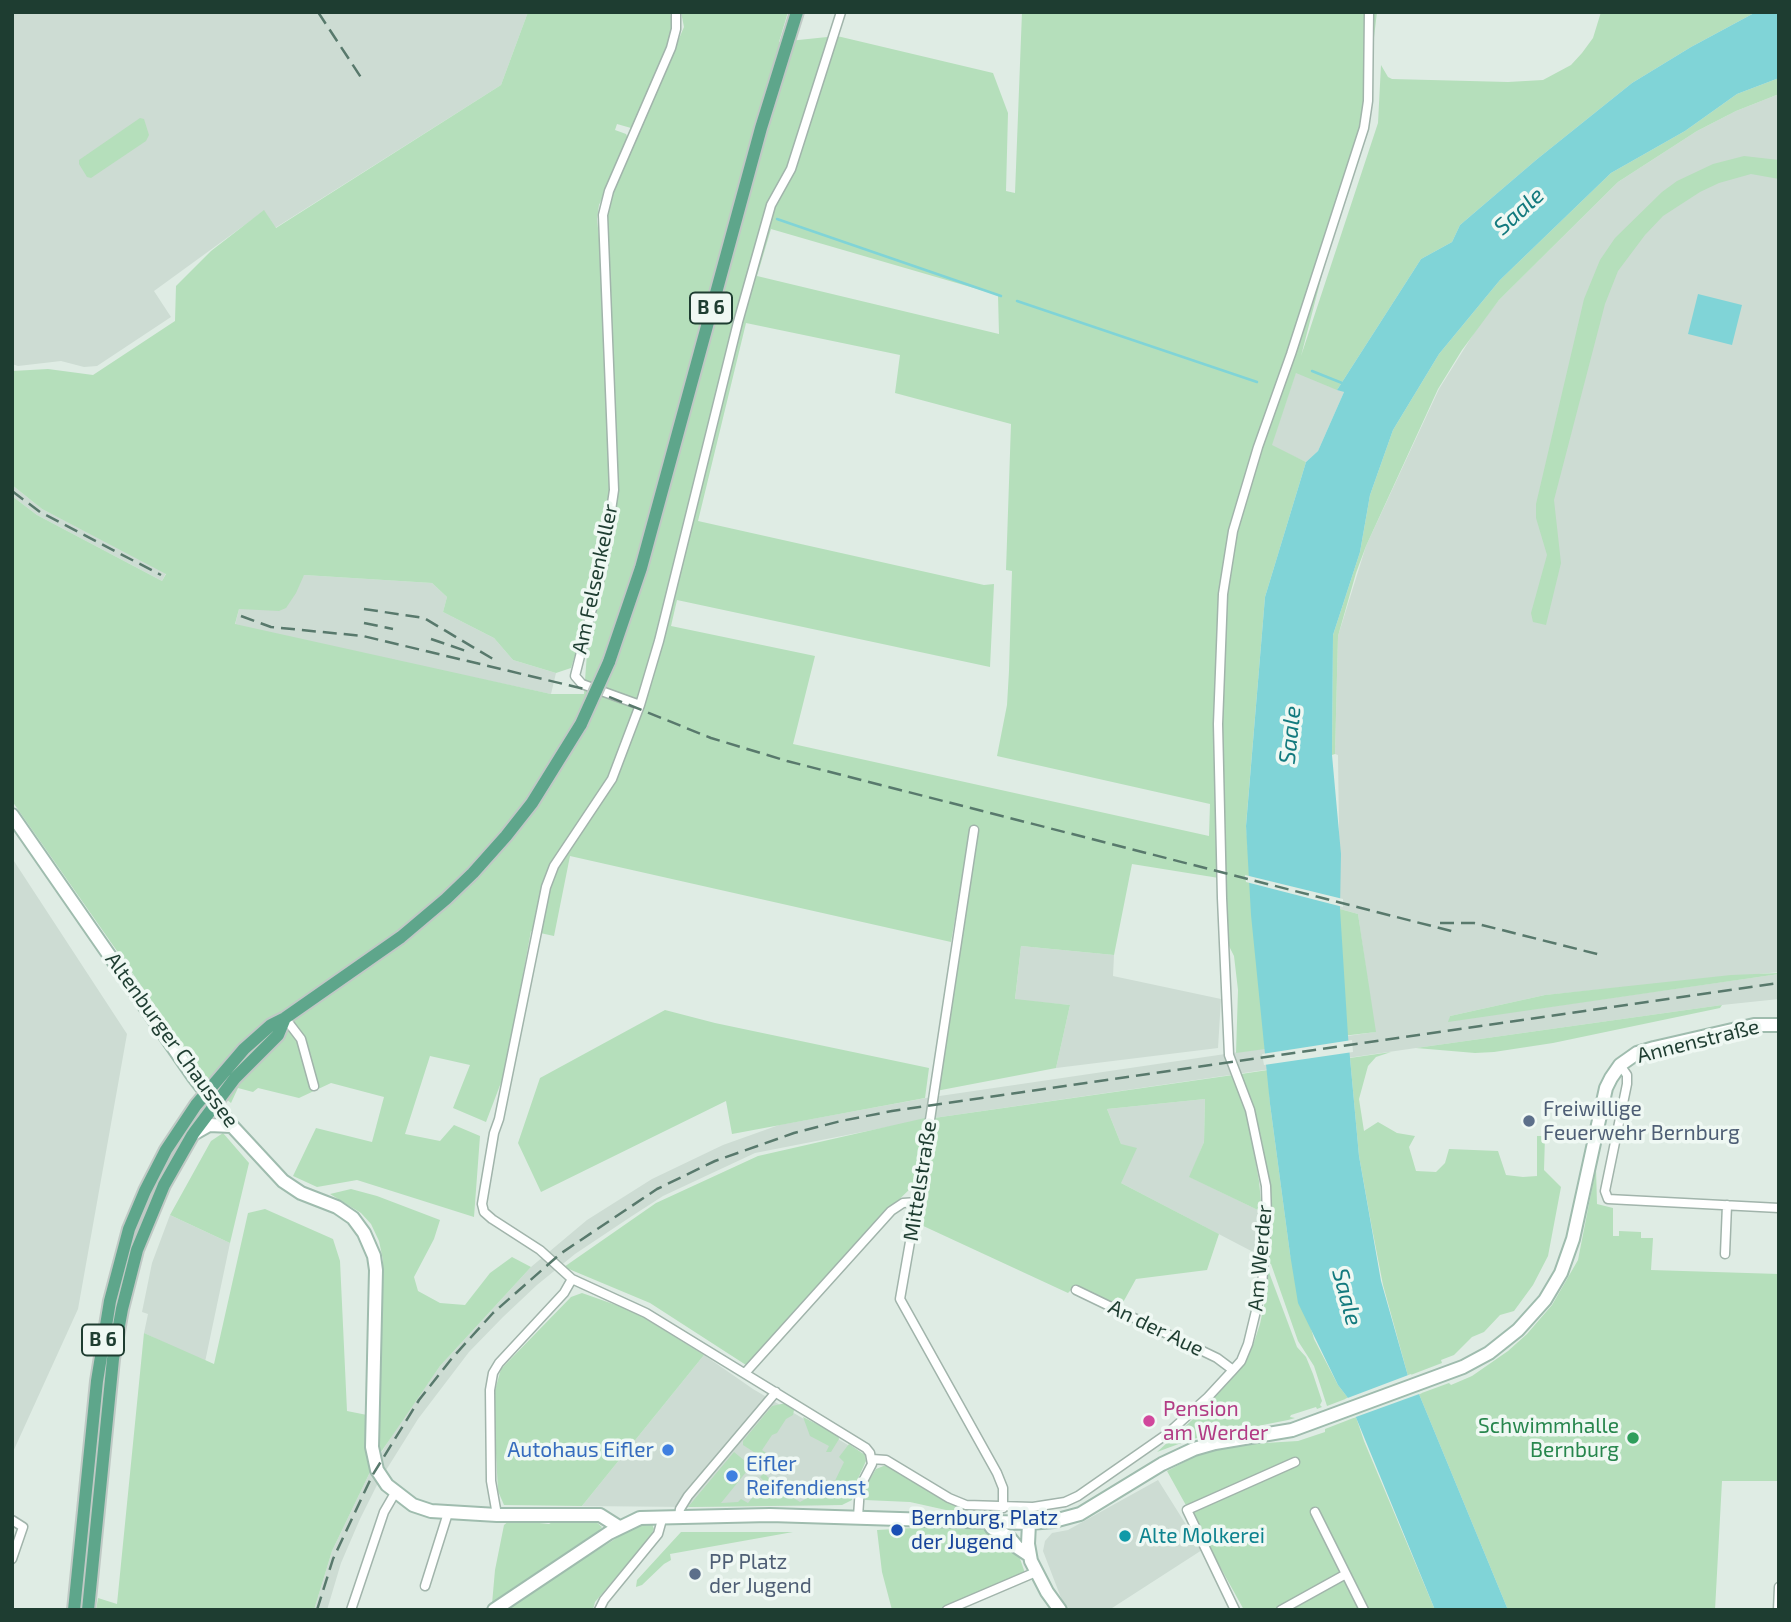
<!DOCTYPE html>
<meta charset="utf-8">
<style>
body{margin:0}
#map{position:relative;width:1791px;height:1622px;overflow:hidden;background:#dfece4;font-family:"Exo 2",sans-serif}
canvas{display:block}
.frame{position:absolute;inset:0;border:14px solid #1e3d31;pointer-events:none}
</style>
<div id="map">
<canvas width="1791" height="1622"></canvas>
<div class="frame"></div>
</div>
<script>
const context = document.querySelector('canvas').getContext('2d');
context.lineJoin = 'round';
function fillPath(path, color) { context.fillStyle = color; context.fill(path, 'evenodd'); }
const toPath = rows => new Path2D(rows.map(r => 'M' + r).join(''));
function stroke(path, color, width, dash) { context.strokeStyle = color; context.lineWidth = width; context.lineCap = dash ? 'butt' : 'round'; context.setLineDash(dash || []); context.stroke(path); }
function label(font, color, halo, rows, align = 'center') {
  context.font = font + ' "Exo 2",sans-serif'; context.lineWidth = 7; context.setLineDash([]); context.textBaseline = 'middle'; context.strokeStyle = halo; context.fillStyle = color; for (const [text, x, y, turn = 0] of rows) {
    context.save(); context.translate(x, y); context.rotate((+turn || 0) * Math.PI / 180); context.textAlign = isNaN(turn) ? turn : align; if (halo) context.strokeText(text, 0, 0); context.fillText(text, 0, 0); context.restore();
  }
}
const built = toPath([
 [12,12,528,12,501,85,275,228,264,211,154,291,171,317,97,366,84,367,61,361,18,366,12,364],
 [1779,94,1779,972,1545,995,1450,1016,1449,1021,1779,974,1779,999,1722,1005,1416,1048,934,1118,755,1153,663,1196,632,1216,575,1254,537,1285,503,1317,469,1352,418,1419,378,1483,360,1519,341,1563,327,1610,314,1610,332,1551,371,1470,395,1430,440,1366,531,1267,587,1220,652,1179,723,1145,779,1125,926,1098,1375,1032,1358,914,1340,909,1338,755,1335,754,1338,636,1366,546,1439,389,1479,325,1499,300,1618,182,1697,131,1736,111],
 [1296,372,1344,392,1318,451,1306,462,1271,446],
 [12,485,42,509,166,573,162,581,37,515,12,496],
 [304,575,432,583,447,597,443,612,494,638,513,660,556,673,551,694,279,636,235,625,239,609],
 [12,858,127,1034,78,1309,12,1454],
 [1021,946,1114,955,1113,976,1221,999,1218,1048,1056,1068,1070,1005,1015,1000],
 [1205,1099,1204,1142,1190,1177,1262,1212,1257,1254,1121,1183,1121,1144,1107,1109],
 [170,1215,230,1243,205,1362,144,1333,148,1314,142,1312,152,1263],
 [704,1355,753,1389,865,1455,842,1505,688,1507,582,1506],
 [1158,1480,1202,1550,1109,1610,1071,1610,1063,1603,1043,1551,1045,1541,1052,1533,1068,1530]
]);
const green = toPath([
 [528,12,670,12,674,29,635,126,631,128,617,124,615,130,626,134,629,140,599,205,597,219,601,255,611,462,609,494,592,601,571,668,556,673,513,660,494,638,443,612,447,597,432,583,304,575,296,593,286,608,279,611,239,609,235,624,551,694,584,694,587,653,598,605,619,483,616,475,607,212,617,182,684,27,681,12,788,12,779,42,837,36,993,73,1008,113,1006,191,1015,193,1022,12,1377,12,1366,105,1301,356,1378,123,1381,65,1388,77,1392,79,1508,82,1543,80,1571,65,1582,53,1593,38,1601,12,1756,12,1691,47,1632,83,1536,160,1460,225,1452,242,1421,259,1337,390,1296,373,1272,445,1306,462,1265,597,1246,825,1265,1049,1236,1053,1238,990,1234,956,1229,946,1225,879,1132,864,1114,955,1021,946,1015,999,1070,1005,1056,1068,936,1091,978,834,970,833,951,942,570,856,554,936,531,931,505,1072,486,1122,453,1108,470,1065,430,1056,405,1134,440,1141,454,1125,480,1136,474,1217,357,1180,317,1187,293,1176,316,1128,372,1142,384,1097,331,1083,299,1098,258,1088,253,1092,238,1088,231,1103,202,1079,166,1021,12,801,12,496,37,515,162,581,166,574,42,509,12,485,12,371,48,369,93,375,175,321,176,286,211,251,264,210,276,228,501,85],
 [771,229,998,295,999,334,757,276],
 [746,323,900,355,895,393,1011,424,1006,570,1012,571,1009,671,1007,705,997,756,1210,804,1209,836,793,744,815,656,671,626,677,600,990,667,994,584,984,585,698,521],
 [1779,78,1779,94,1736,111,1697,131,1618,182,1499,300,1462,350,1438,389,1366,546,1356,573,1338,636,1335,754,1332,755,1333,635,1360,552,1370,495,1393,430,1439,354,1500,280,1611,173,1685,131,1737,94],
 [140,118,144,119,149,135,146,141,91,178,87,177,79,164,79,160],
 [1744,156,1779,160,1779,179,1751,174,1719,183,1700,192,1663,216,1645,235,1618,271,1605,304,1554,500,1561,563,1546,625,1533,622,1531,613,1547,555,1536,518,1536,504,1584,299,1600,260,1615,238,1662,192,1677,181,1713,164],
 [1340,909,1358,914,1376,1032,1325,1038],
 [1779,973,1779,974,1448,1022,1450,1016,1545,995,1731,975],
 [1722,1005,1720,1008,1553,1043,1494,1052,1475,1053,1416,1048],
 [665,1010,715,1023,929,1068,925,1098,732,1134,726,1101,541,1192,518,1143,540,1078],
 [1391,1052,1376,1057,1368,1066,1359,1099,1364,1131,1378,1122,1397,1133,1415,1136,1409,1147,1416,1171,1436,1172,1445,1163,1449,1149,1498,1151,1506,1175,1523,1177,1537,1176,1537,1136,1545,1136,1544,1170,1561,1187,1548,1256,1533,1285,1514,1311,1500,1315,1484,1332,1472,1337,1454,1355,1441,1360,1442,1363,1408,1376,1383,1285,1371,1223,1359,1156,1350,1058],
 [1268,1070,1270,1104,1290,1254,1314,1339,1338,1385,1348,1398,1327,1406,1314,1366,1298,1341,1271,1264,1268,1262,1270,1220,1263,1146,1255,1113,1241,1074],
 [1233,1075,1247,1114,1259,1181,1262,1212,1189,1177,1204,1142,1205,1099,1107,1109,1121,1144,1137,1148,1121,1183,1219,1234,1207,1270,1136,1279,1121,1306,1076,1285,1068,1293,919,1224,934,1118],
 [925,1118,913,1186,882,1216,746,1365,650,1303,564,1267,656,1203,758,1156],
 [223,1133,249,1163,230,1243,170,1215,211,1141],
 [1596,1168,1597,1204,1613,1208,1613,1236,1619,1236,1619,1231,1641,1232,1641,1238,1653,1238,1651,1270,1779,1274,1779,1481,1722,1481,1715,1610,1508,1610,1419,1394,1449,1383,1451,1385,1472,1376,1508,1351,1527,1334,1552,1305,1578,1260],
 [351,1189,377,1196,440,1220,434,1239,414,1277,418,1291,440,1303,465,1305,490,1273,512,1257,531,1267,440,1366,379,1455,383,1260,379,1241,371,1224,361,1213,330,1194],
 [265,1209,333,1239,340,1261,347,1411,367,1415,371,1470,332,1551,314,1610,96,1610,98,1598,117,1604,144,1333,214,1364,248,1213],
 [1267,1267,1297,1347,1306,1357,1313,1374,1322,1401,1320,1405,1322,1407,1317,1409,1316,1407,1291,1415,1290,1417,1295,1418,1288,1420,1192,1439,1157,1452,1202,1411,1239,1371,1253,1345,1260,1324,1266,1296],
 [582,1293,633,1311,704,1355,582,1506,504,1505,498,1491,493,1397,501,1369,571,1297],
 [786,1403,794,1410,793,1415,786,1419,777,1433,772,1435,762,1450,767,1454,760,1456,743,1445,743,1441,772,1406],
 [803,1417,838,1435,839,1439,831,1452,826,1452,829,1446,810,1436],
 [1356,1417,1364,1441,1435,1610,1244,1610,1167,1471,1200,1454,1215,1450,1249,1444,1298,1441,1325,1432,1325,1429],
 [849,1444,865,1455,866,1461,855,1485,852,1500,842,1505,688,1507,734,1452,751,1466,721,1503,738,1502,741,1499,748,1503,765,1482,760,1477,764,1473,779,1489,800,1502,809,1497,815,1499,826,1482,833,1485,844,1462,839,1457],
 [886,1465,952,1504,968,1510,946,1510,910,1502,865,1500,864,1489,876,1469],
 [510,1520,549,1524,554,1521,595,1521,602,1527,598,1532,492,1604,495,1570,504,1525],
 [647,1523,652,1524,654,1529,651,1536,595,1602,593,1610,507,1610,545,1583,639,1524],
 [967,1525,999,1534,1018,1553,1025,1573,941,1610,892,1610,882,1572,877,1530],
 [681,1532,793,1532,670,1554,671,1560,664,1564,642,1585,636,1587,637,1580]
]);
const water = toPath([
 [1756,12,1779,12,1779,78,1737,94,1685,131,1611,173,1500,280,1439,354,1393,430,1370,495,1360,552,1333,635,1332,755,1341,854,1340,909,1348,1036,1359,1156,1381,1281,1408,1376,1419,1394,1508,1610,1435,1610,1348,1398,1338,1385,1298,1303,1290,1254,1270,1104,1251,915,1246,826,1265,597,1306,462,1318,451,1344,392,1337,390,1421,259,1452,242,1460,225,1536,160,1632,83,1691,47],
 [1698,294,1742,305,1732,345,1688,334]
]);
const pier = toPath([
 [1245,875,1343,899,1343,907,1246,882],
 [1352,1040,1353,1052,1264,1065,1262,1054],
 [1411,1374,1422,1393,1353,1418,1345,1399]
]);
const stream = toPath([
 [777,219,1001,296],
 [1017,301,1257,382],
 [1312,371,1342,383]
]);
const street = toPath([
 [841,12,791,169,771,205,738,322,659,641,640,705,612,779,554,866,546,887,499,1119,494,1133,482,1204,484,1212,492,1219,540,1250,572,1279,646,1313,866,1448,870,1453,872,1464,860,1487,858,1517],
 [640,705,582,684,575,676,603,565,614,490,603,215,609,191,671,48,676,29,676,12],
 [974,830,921,1179,900,1299,997,1473,1003,1488,1003,1508],
 [285,1018,301,1039,314,1086],
 [1620,1065,1627,1075,1627,1084,1605,1191,1608,1199,1779,1208],
 [1725,1254,1727,1205],
 [1076,1290,1217,1358,1233,1370],
 [745,1373,891,1211,903,1203,917,1202],
 [872,1459,886,1460,949,1498,966,1505,1033,1507,1065,1502,1078,1496,1167,1434,1208,1397,1233,1370,1241,1361,1248,1344,1262,1286,1267,1216,1266,1186,1250,1110,1229,1055,1222,898,1218,724,1223,594,1233,531,1258,447,1291,354,1364,128,1368,101,1369,12],
 [1315,1512,1364,1610],
 [497,1515,491,1481,490,1390,493,1373,499,1363,564,1293,572,1279],
 [679,1516,680,1509,688,1496,776,1392],
 [12,1520,23,1527,12,1559],
 [425,1586,448,1513],
 [351,1610,384,1512,395,1493],
 [599,1610,604,1600,658,1534,663,1516],
 [947,1610,1036,1572],
 [1235,1610,1187,1510,1295,1462],
 [1281,1610,1346,1574],
 [1778,1610,1779,1587]
]);
const secondary = toPath([
 [12,815,193,1076,232,1126,283,1181,301,1193,337,1207,353,1218,364,1233,374,1256,376,1270,372,1447,377,1470,387,1485,413,1505,431,1511,497,1515,600,1515,619,1527],
 [193,1134,209,1125,232,1126],
 [988,1522,992,1528,1009,1537,1017,1547,1029,1555],
 [1029,1523,1028,1544,1031,1561,1047,1592,1060,1610],
 [494,1610,609,1533,640,1518,770,1515,1029,1523,1054,1521,1080,1514,1162,1464,1194,1449,1215,1443,1292,1430,1463,1367,1489,1353,1518,1330,1545,1300,1561,1273,1573,1239,1606,1088,1611,1078,1620,1065,1637,1053,1654,1048,1754,1025,1779,1025]
]);
const primary = toPath([
 [609,662,641,568,761,128,797,12],
 [74,1610,97,1381,110,1301,129,1229,145,1191,166,1150,196,1105,244,1049,271,1025,285,1018,401,937,446,899,473,873,506,836,532,803,581,724],
 [88,1610,113,1359,122,1309,137,1250,164,1185,193,1134,235,1078,278,1035,285,1018]
]);
const rail = toPath([
 [318,12,364,82],
 [12,491,40,512,161,575],
 [364,609,424,618,498,662],
 [241,616,271,627,363,636,597,692,711,738,787,761,1455,932],
 [364,623,393,629],
 [431,639,469,652],
 [1440,923,1474,923,1601,955],
 [317,1610,333,1559,372,1476,419,1400,453,1357,493,1313,560,1254,657,1189,715,1161,794,1133,841,1121,892,1111,1779,983]
]);
const primaryBridge = toPath([
 [581,724,609,662]
]);
const markers = [
 [1529,1121,7,"#5c6f8a"],
 [1149,1421,7,"#d1479c"],
 [1633,1438,7,"#2e9e5b"],
 [668,1450,7,"#3f7fe0"],
 [732,1476,7,"#3f7fe0"],
 [897,1530,7,"#1a4fb4"],
 [1125,1536,7,"#0f9aa8"],
 [695,1574,7,"#5c6f8a"]
];
const shields = [
 [711,308,42],
 [103,1340,42]
];
const shieldNames = [
 ["B 6",711,308],
 ["B 6",103,1340]
];
const streetNames = [
 ["Am Felsenkeller",595,579,-78],
 ["Altenburger Chaussee",172,1040,54],
 ["Annenstraße",1698,1041,-14],
 ["Mittelstraße",920,1181,-81],
 ["Am Werder",1260,1258,-85],
 ["An der Aue",1156,1328,26]
];
const serviceNames = [
 ["Freiwillige",1543,1109],
 ["Feuerwehr Bernburg",1543,1133],
 ["PP Platz",709,1562],
 ["der Jugend",709,1586]
];
const hotelNames = [
 ["Pension",1163,1409],
 ["am Werder",1163,1433]
];
const leisureNames = [
 ["Schwimmhalle",1619,1426],
 ["Bernburg",1619,1450]
];
const shopNames = [
 ["Autohaus Eifler",654,1450],
 ["Eifler",746,1464,"left"],
 ["Reifendienst",746,1488,"left"]
];
const transitNames = [
 ["Bernburg, Platz",911,1518],
 ["der Jugend",911,1542]
];
const cultureNames = [
 ["Alte Molkerei",1139,1536]
];
const waterNames = [
 ["Saale",1519,211,-42],
 ["Saale",1290,735,-84],
 ["Saale",1347,1297,75]
];
fillPath(built, '#cddcd3');
fillPath(green, '#b5dfbb');
fillPath(water, '#80d4d7');
fillPath(pier, '#dfece4');
stroke(stream, '#80d4d7', 2.5);
stroke(street, '#a1b4ab', 11);
stroke(secondary, '#9fbcae', 16);
stroke(primary, '#c0c9c5', 16);
stroke(street, '#fff', 8);
stroke(secondary, '#fff', 12);
stroke(primary, '#5ea68b', 12);
stroke(rail, '#58796c', 2.5, [14, 7]);
stroke(primaryBridge, '#c0c9c5', 16, []);
stroke(primaryBridge, '#5ea68b', 12);
for (const [x, y, r, color] of markers) { const dot = new Path2D(); dot.arc(x, y, r, 0, 2 * Math.PI); context.fillStyle = color; context.fill(dot); stroke(dot, '#eff8f3', 2.5); }
for (const [x, y, w] of shields) { const box = new Path2D(); box.roundRect(x - w / 2, y - 15.5, w, 31, 5); context.fillStyle = '#eff8f3'; context.fill(box); stroke(box, '#1e3d31', 2); }
label('bold 19px', '#1e3d31', null, shieldNames);
label('21px', '#1e3d31', '#eff8f3', streetNames);
label('21px', '#4e5e75', '#eff8f3', serviceNames, 'left');
label('21px', '#b23c85', '#eff8f3', hotelNames, 'left');
label('21px', '#27864d', '#eff8f3', leisureNames, 'right');
label('21px', '#366cbe', '#eff8f3', shopNames, 'right');
label('21px', '#164399', '#eff8f3', transitNames, 'left');
label('21px', '#0d838f', '#eff8f3', cultureNames, 'left');
label('italic 23px', '#137a7e', '#eff8f3', waterNames);
</script>
